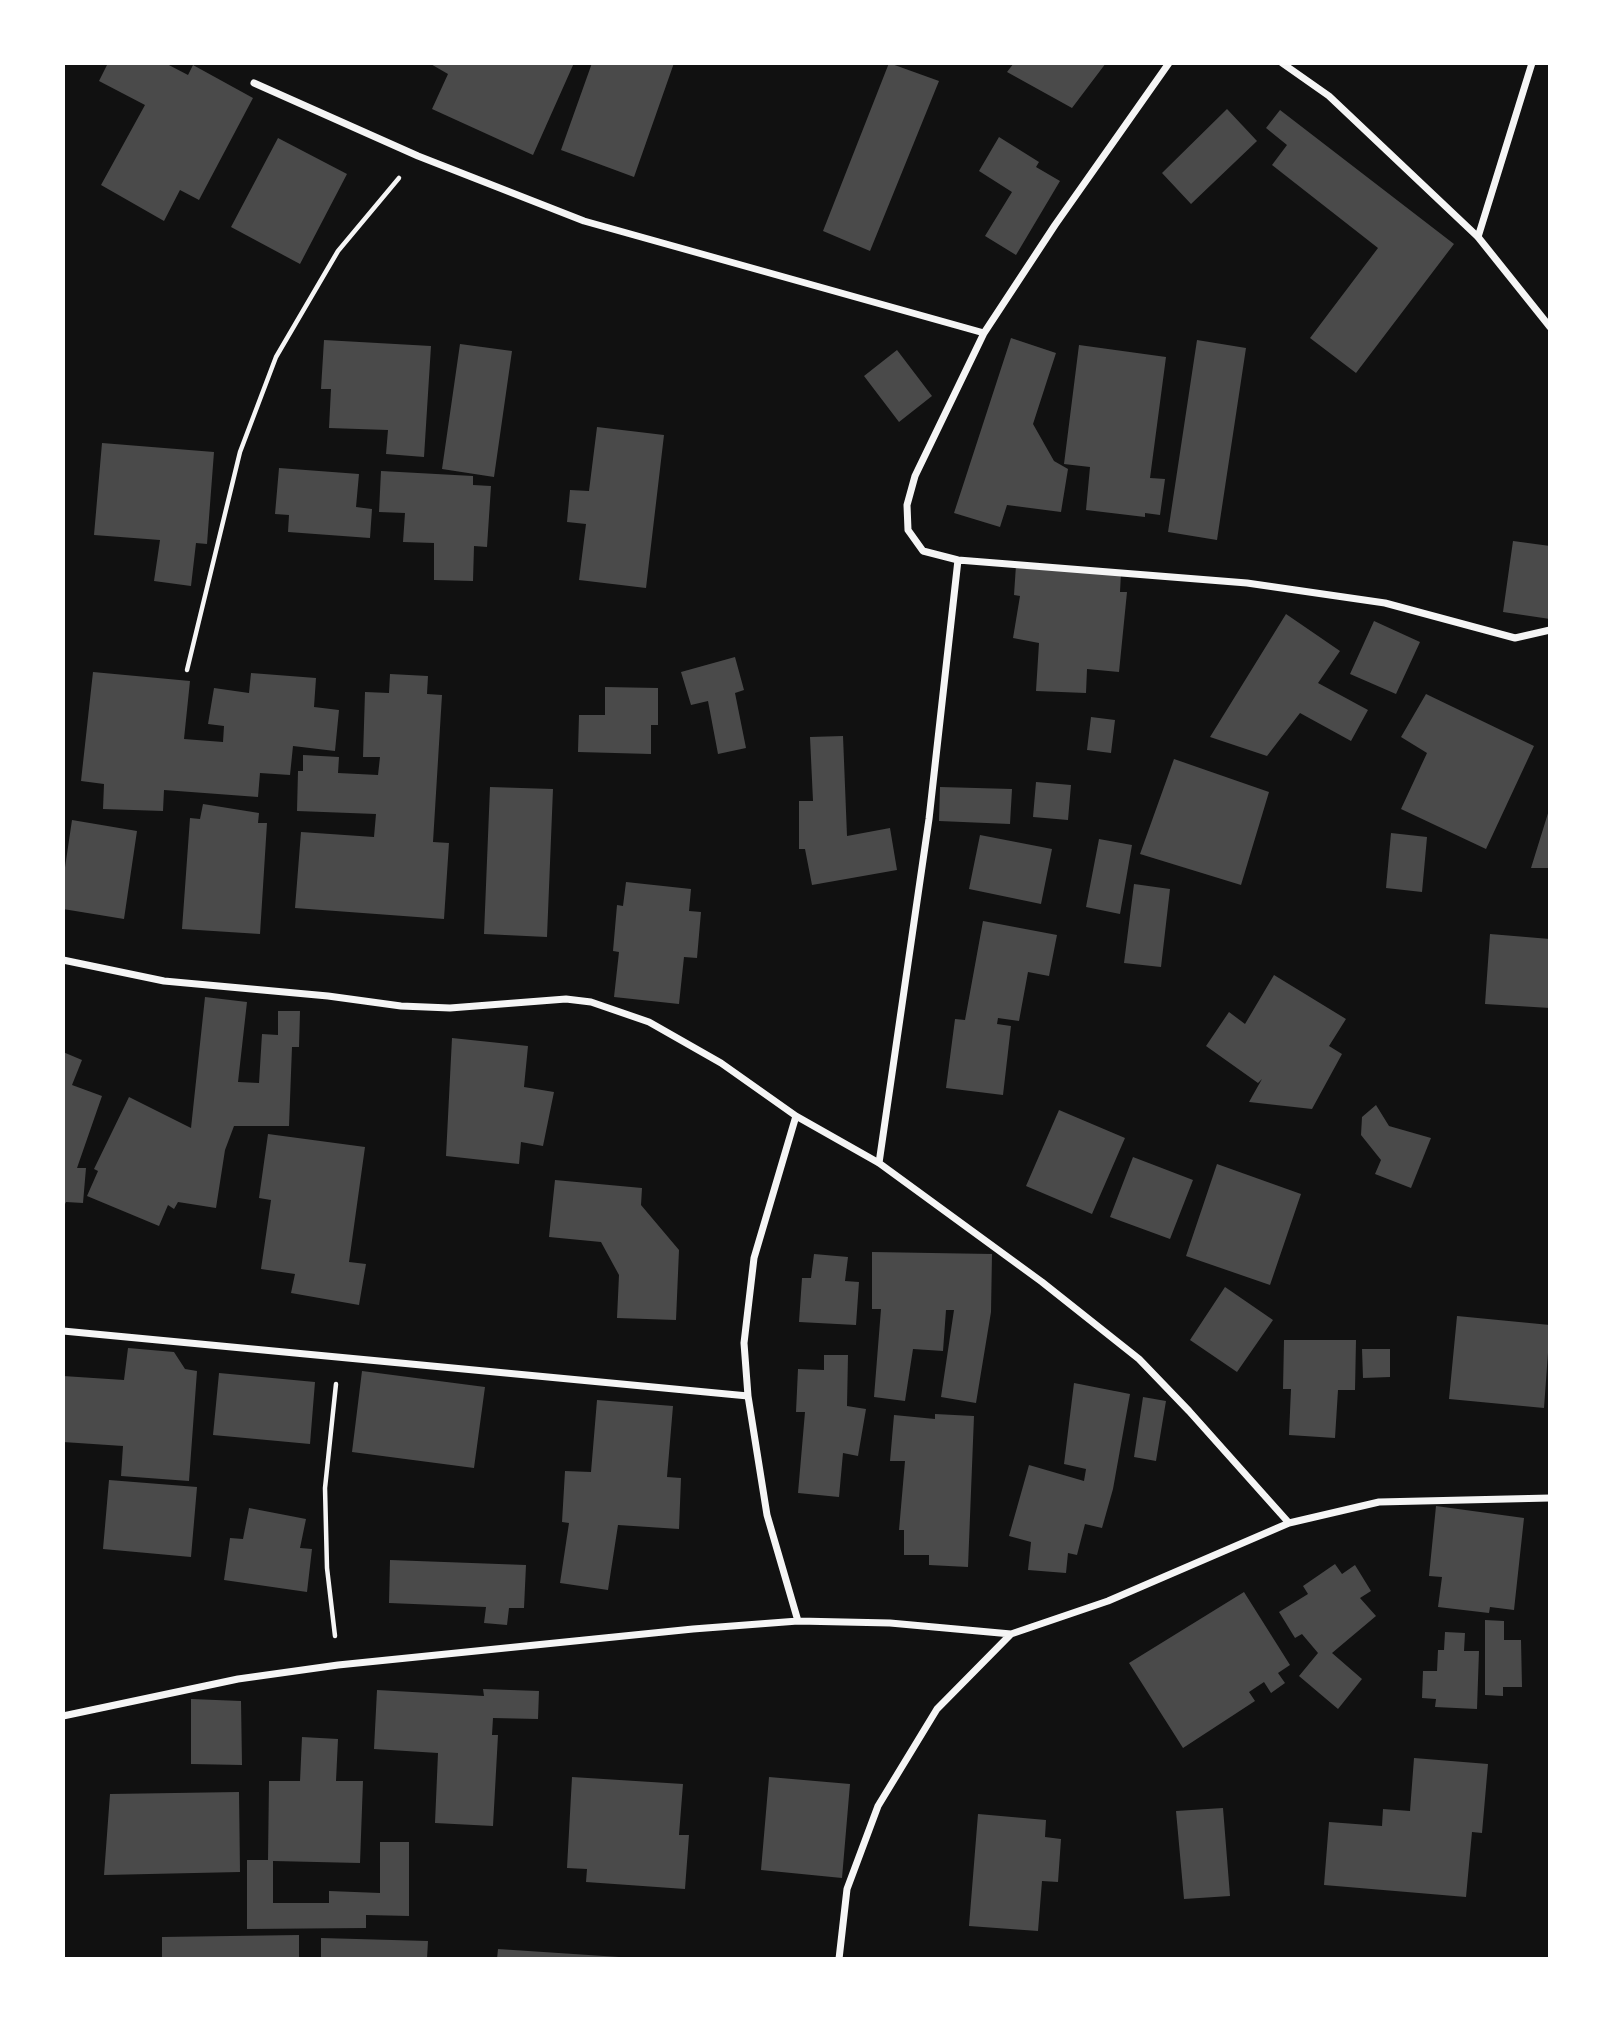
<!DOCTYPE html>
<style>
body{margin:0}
#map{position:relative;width:1613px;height:2022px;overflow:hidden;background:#111;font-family:Jost,sans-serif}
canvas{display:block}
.frame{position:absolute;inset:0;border:65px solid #fff;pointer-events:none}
</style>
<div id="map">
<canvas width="1613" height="2022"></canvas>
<div class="frame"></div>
</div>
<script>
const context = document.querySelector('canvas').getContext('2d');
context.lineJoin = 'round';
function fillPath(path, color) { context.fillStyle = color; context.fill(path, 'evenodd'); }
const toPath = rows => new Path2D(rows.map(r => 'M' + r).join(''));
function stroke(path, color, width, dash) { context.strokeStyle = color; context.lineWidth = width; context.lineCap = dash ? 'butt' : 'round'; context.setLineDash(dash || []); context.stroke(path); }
const building = toPath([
 [108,63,165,63,188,75,193,65,253,98,199,200,180,190,164,221,101,185,145,105,99,81],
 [429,63,574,63,533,155,432,109,448,74],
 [592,63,674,63,634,177,561,150],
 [889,63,939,81,870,251,823,231],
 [1014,63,1106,63,1072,108,1007,72],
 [1227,109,1257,141,1191,204,1162,173],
 [1280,110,1454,244,1356,373,1310,338,1378,248,1272,165,1287,145,1266,128],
 [999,137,1039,162,1036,167,1060,181,1016,255,985,236,1012,192,979,171],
 [278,138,347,174,300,264,231,227],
 [1011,338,1056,353,1033,424,1054,461,1068,469,1061,512,1007,505,1000,527,954,513],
 [324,340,431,346,424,457,386,454,388,430,329,428,331,389,321,389],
 [1197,340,1246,348,1217,540,1168,532],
 [460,344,512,351,494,477,442,469],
 [1079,345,1166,357,1150,478,1165,479,1160,515,1145,513,1145,517,1086,510,1090,467,1064,464],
 [897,350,932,396,899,422,864,376],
 [597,427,664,435,646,588,579,580,586,524,567,522,570,490,589,491],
 [102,443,214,452,207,544,196,543,191,586,154,581,160,540,94,535],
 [279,468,359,474,356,507,372,509,370,538,288,532,289,515,275,514],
 [381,471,473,476,473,485,491,486,487,547,474,546,473,581,434,580,434,543,403,542,405,513,379,512],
 [1513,541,1550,546,1550,619,1503,612],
 [1016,565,1121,573,1120,592,1127,592,1119,672,1087,669,1086,693,1036,691,1039,643,1013,638,1020,596,1014,595],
 [1286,614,1340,651,1318,683,1368,710,1351,741,1300,713,1267,756,1210,737],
 [1374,621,1420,642,1396,694,1350,674],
 [735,657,744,690,735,693,746,748,718,754,708,701,691,705,681,672],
 [93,672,190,681,184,739,223,742,224,726,208,724,214,688,249,693,251,673,316,678,314,707,339,710,335,751,293,746,290,775,260,773,258,797,164,790,163,811,103,809,104,784,81,781],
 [390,674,428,676,427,694,442,695,433,842,449,843,444,919,295,908,301,832,374,837,376,814,297,811,298,771,303,771,303,755,339,757,338,773,378,775,380,757,363,757,365,692,389,693],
 [605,687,658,688,658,725,651,725,651,754,578,752,579,715,605,715],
 [1426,694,1534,746,1486,849,1401,809,1427,753,1401,737],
 [1091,717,1115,720,1111,753,1087,750],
 [843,736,847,836,890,828,897,870,812,885,805,849,799,849,799,801,813,801,810,737],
 [1174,759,1269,792,1241,885,1140,854],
 [1036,782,1071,785,1068,820,1033,817],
 [490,787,553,789,547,937,484,934],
 [940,787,1012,789,1010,824,939,821],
 [203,804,259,813,258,823,267,823,260,934,182,929,190,818,200,819],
 [1549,810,1550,868,1531,868],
 [72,820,137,831,124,919,63,909,63,881],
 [1391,833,1427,837,1422,892,1386,888],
 [980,835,1052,849,1041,904,969,889],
 [1099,839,1132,845,1120,914,1086,907],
 [626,882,691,889,689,911,701,912,697,958,684,957,679,1004,614,997,619,952,613,951,617,905,623,906],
 [1134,884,1170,889,1161,967,1124,963],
 [983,921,1057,935,1049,976,1028,972,1019,1021,998,1018,997,1024,1011,1026,1003,1095,946,1088,955,1019,965,1020],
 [1490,934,1550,939,1550,1008,1485,1004],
 [1274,975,1346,1019,1329,1046,1342,1054,1312,1109,1249,1102,1262,1079,1258,1083,1206,1046,1229,1012,1245,1024],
 [205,997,247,1002,238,1082,259,1083,262,1034,278,1035,278,1011,300,1011,299,1047,292,1047,289,1126,234,1126,225,1150,216,1208,178,1202,174,1209,168,1205,159,1226,87,1196,98,1171,94,1169,129,1097,191,1128],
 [452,1038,528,1046,524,1087,554,1092,543,1146,521,1142,519,1164,446,1156],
 [63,1052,82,1060,72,1085,102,1096,77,1168,86,1168,83,1203,66,1202,63,1208],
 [1376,1105,1389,1126,1431,1138,1411,1188,1375,1174,1381,1160,1361,1135,1362,1117],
 [1059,1110,1125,1138,1092,1214,1026,1186],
 [268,1134,365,1147,349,1262,366,1264,359,1305,291,1293,295,1274,261,1269,271,1200,259,1198],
 [1133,1157,1193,1180,1170,1239,1110,1217],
 [1217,1164,1301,1194,1270,1285,1186,1256],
 [555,1180,642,1188,641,1205,679,1250,676,1320,617,1318,619,1275,601,1242,549,1237],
 [872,1252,992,1254,991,1312,976,1403,941,1397,954,1310,946,1310,943,1351,913,1349,905,1401,874,1397,881,1309,872,1309],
 [814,1254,848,1257,845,1281,859,1282,856,1325,799,1322,802,1278,811,1278],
 [1225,1287,1273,1320,1237,1372,1190,1340],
 [1457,1316,1550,1325,1544,1408,1449,1399],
 [1284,1340,1356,1340,1355,1390,1338,1390,1335,1438,1289,1435,1291,1389,1283,1389],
 [128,1348,174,1352,185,1369,197,1371,189,1481,121,1476,123,1446,63,1442,63,1376,124,1380],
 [1362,1349,1390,1349,1390,1377,1363,1378],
 [824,1355,848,1355,847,1406,866,1409,858,1456,843,1453,839,1497,798,1493,805,1412,796,1412,798,1369,824,1370],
 [362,1371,485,1387,474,1468,352,1452],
 [219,1373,315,1382,310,1444,213,1435],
 [1074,1383,1130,1394,1113,1489,1102,1528,1085,1524,1077,1555,1068,1553,1066,1573,1028,1570,1031,1542,1009,1536,1029,1465,1084,1481,1086,1469,1064,1464],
 [1143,1397,1166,1401,1156,1461,1134,1457],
 [597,1400,673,1406,667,1477,681,1478,679,1529,618,1525,608,1590,560,1583,569,1523,562,1522,565,1471,591,1472],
 [935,1414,974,1416,968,1567,929,1565,929,1555,904,1555,904,1530,899,1530,905,1461,890,1461,894,1415,935,1419],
 [109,1480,197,1487,191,1557,103,1549],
 [1436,1506,1524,1518,1514,1610,1490,1607,1489,1613,1438,1607,1442,1577,1429,1576],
 [249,1508,306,1519,300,1548,312,1549,307,1592,224,1580,230,1538,243,1539],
 [390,1560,526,1565,524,1608,509,1608,507,1625,484,1623,486,1607,389,1603],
 [1335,1564,1342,1574,1355,1565,1371,1591,1360,1598,1376,1616,1332,1653,1362,1679,1338,1709,1299,1676,1318,1653,1302,1634,1295,1638,1279,1612,1308,1594,1303,1586],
 [1244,1592,1290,1665,1278,1673,1285,1683,1271,1693,1264,1682,1249,1692,1255,1701,1183,1748,1129,1663],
 [1485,1620,1504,1621,1504,1640,1521,1640,1522,1687,1503,1687,1503,1696,1485,1695],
 [1445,1632,1465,1633,1464,1651,1479,1651,1477,1709,1435,1707,1436,1699,1422,1698,1423,1671,1437,1671,1438,1650,1444,1650],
 [483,1689,539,1691,538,1719,493,1718,492,1735,498,1735,493,1826,435,1823,438,1753,374,1749,377,1690,484,1696],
 [191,1699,241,1701,242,1765,191,1764],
 [302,1737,338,1739,336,1781,363,1781,360,1863,273,1861,273,1903,329,1903,329,1891,380,1893,380,1842,409,1842,409,1916,366,1915,366,1928,247,1929,247,1860,268,1860,269,1781,300,1781],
 [1414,1758,1488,1764,1482,1833,1472,1832,1466,1897,1324,1885,1329,1822,1382,1826,1383,1809,1410,1811],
 [572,1777,683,1784,679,1835,689,1835,685,1889,586,1882,587,1869,567,1868],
 [769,1777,850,1784,842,1878,761,1870],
 [239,1792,240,1872,104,1875,110,1794],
 [1223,1808,1230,1896,1184,1899,1176,1811],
 [978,1814,1046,1820,1045,1837,1061,1839,1058,1882,1042,1881,1038,1931,969,1926],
 [299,1935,299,1959,162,1959,162,1937],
 [321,1938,428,1941,427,1959,321,1959],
 [498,1949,619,1957,619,1959,497,1959]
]);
const path = toPath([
 [187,670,240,452,276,357,338,251,399,178],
 [335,1636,327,1568,325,1488,336,1384]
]);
const minor = toPath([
 [1169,63,1055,225,984,333,915,476,907,505,908,530,923,551,958,560,1247,583,1385,603,1515,638,1550,630],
 [1282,63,1329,96,1478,237,1550,327],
 [254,83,418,156,584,221,984,333],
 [1478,237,1532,63],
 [63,960,164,981,328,996,401,1006,450,1008,566,999,591,1002,649,1022,721,1063,796,1116,879,1163,1042,1282,1139,1359,1189,1411,1289,1523],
 [796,1116,754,1258,744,1343,748,1396,767,1515,798,1621],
 [879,1163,929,819,958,560],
 [63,1331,748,1396],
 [63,1716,238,1679,338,1665,693,1629,798,1621,890,1623,1011,1634],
 [839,1959,847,1889,878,1806,937,1709,1011,1634,1108,1601,1289,1523,1379,1502,1550,1498]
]);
fillPath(building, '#4a4a4a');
stroke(path, '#f5f5f5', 4.5);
stroke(minor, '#f5f5f5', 7);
</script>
